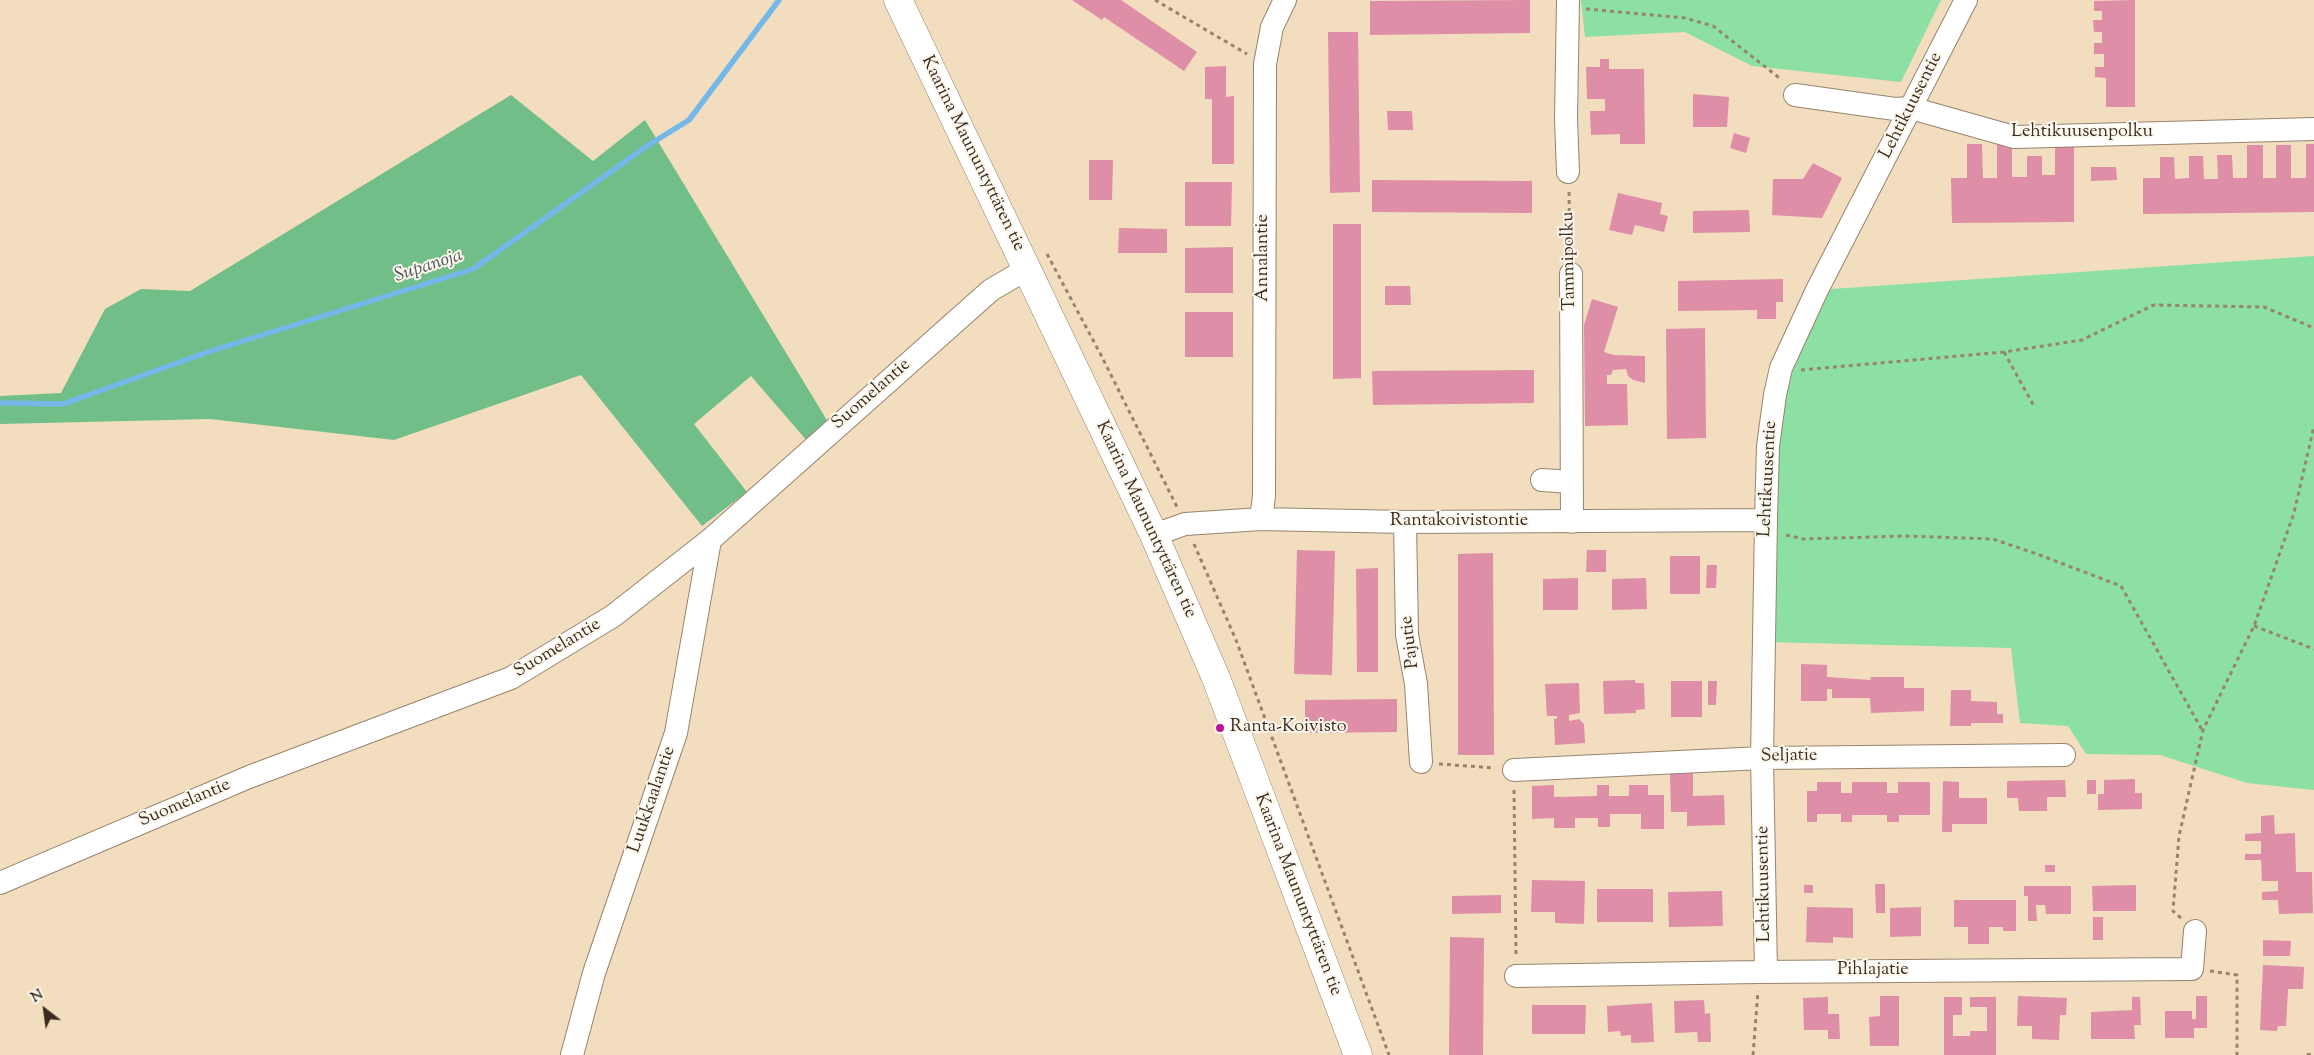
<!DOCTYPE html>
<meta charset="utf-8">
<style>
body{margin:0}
#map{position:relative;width:2314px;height:1055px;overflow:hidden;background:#f2ddbe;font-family:"Sorts Mill Goudy",serif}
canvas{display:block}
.north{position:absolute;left:20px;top:985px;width:50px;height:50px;-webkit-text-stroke:4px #fbf7ec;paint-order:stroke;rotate:330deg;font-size:14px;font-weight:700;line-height:20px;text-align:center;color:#3b2a1e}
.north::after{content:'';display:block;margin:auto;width:18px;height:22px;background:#3b2a1e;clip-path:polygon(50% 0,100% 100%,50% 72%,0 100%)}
</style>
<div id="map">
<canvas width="2314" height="1055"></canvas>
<div class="north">N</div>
</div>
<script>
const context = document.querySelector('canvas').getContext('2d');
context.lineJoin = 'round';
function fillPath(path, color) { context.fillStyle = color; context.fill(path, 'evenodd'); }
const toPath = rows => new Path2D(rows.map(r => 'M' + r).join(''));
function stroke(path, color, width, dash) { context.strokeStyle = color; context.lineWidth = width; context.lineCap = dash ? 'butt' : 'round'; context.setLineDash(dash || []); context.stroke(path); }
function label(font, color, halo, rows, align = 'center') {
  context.font = font + ' "Sorts Mill Goudy",serif'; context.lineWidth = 4; context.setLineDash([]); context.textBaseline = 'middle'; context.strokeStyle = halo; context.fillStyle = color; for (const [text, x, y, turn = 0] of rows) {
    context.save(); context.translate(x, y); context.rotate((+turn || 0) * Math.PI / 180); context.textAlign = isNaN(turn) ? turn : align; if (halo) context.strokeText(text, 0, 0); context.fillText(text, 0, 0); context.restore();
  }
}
const green = toPath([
 [1581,0,1941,0,1901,82,1752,66,1685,32,1585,37],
 [2314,256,2314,790,2247,783,2160,755,2086,754,2068,726,2020,723,2011,648,1765,642,1768,446,1817,290]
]);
const forest = toPath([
 [511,95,593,161,645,120,828,422,808,442,751,376,694,424,747,492,702,526,581,375,394,440,210,419,0,424,0,396,61,393,105,309,141,289,190,291]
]);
const stream = toPath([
 [0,403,63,404,208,352,473,269,647,146,689,120,779,0]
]);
const building = toPath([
 [1072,0,1121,0,1197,52,1184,71,1104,17,1102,20],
 [1530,0,1530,33,1370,35,1370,1],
 [2135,0,2135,107,2106,107,2106,78,2095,77,2095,67,2104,67,2104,54,2094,54,2094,43,2102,43,2102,32,2094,32,2093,20,2102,20,2102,11,2094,11,2094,1],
 [1328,32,1358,32,1360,192,1330,193],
 [1600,59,1609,59,1609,69,1644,69,1645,144,1620,144,1620,134,1591,135,1590,111,1605,111,1605,99,1587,99,1586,67,1600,67],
 [1226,66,1226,97,1234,96,1234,164,1212,164,1212,99,1205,99,1205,67],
 [1693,94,1729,97,1727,127,1693,127],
 [1387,111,1412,111,1413,130,1388,130],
 [1734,133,1750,138,1746,153,1730,148],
 [1997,142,2012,142,2012,177,2027,177,2027,156,2042,156,2042,175,2055,175,2055,143,2074,142,2074,222,1952,223,1951,178,1967,178,1967,144,1982,144,1983,178,1997,178],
 [2306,144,2314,144,2314,212,2143,214,2143,178,2160,178,2160,157,2174,157,2175,179,2189,178,2189,156,2203,156,2204,179,2218,179,2217,155,2232,155,2233,178,2247,178,2247,145,2263,145,2263,178,2276,178,2276,145,2291,145,2291,178,2306,178],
 [1089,160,1113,160,1112,200,1089,200],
 [1813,163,1842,178,1822,218,1772,215,1773,179,1803,179],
 [2091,167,2116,167,2117,180,2091,181],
 [1372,180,1532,181,1532,213,1372,212],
 [1185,182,1232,182,1231,226,1185,226],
 [1618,193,1662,203,1660,214,1668,216,1664,232,1635,225,1632,235,1609,230],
 [1749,210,1750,232,1693,233,1693,211],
 [1333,224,1361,224,1361,378,1333,379],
 [1119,228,1167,229,1167,253,1118,253],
 [1233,247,1233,293,1185,293,1185,248],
 [1783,279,1783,302,1776,302,1776,319,1757,319,1757,310,1678,311,1678,281],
 [1385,286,1410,286,1411,305,1385,305],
 [1592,299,1618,307,1604,352,1614,355,1645,356,1645,383,1633,380,1628,376,1626,369,1613,370,1611,375,1607,375,1607,384,1627,384,1628,425,1585,426,1584,325],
 [1185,312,1233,312,1233,357,1185,357],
 [1705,328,1706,438,1667,439,1666,329],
 [1534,370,1534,403,1373,405,1372,371],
 [1297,550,1335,551,1332,675,1294,674],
 [1587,550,1606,550,1606,572,1586,572],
 [1493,553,1494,755,1458,755,1458,554],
 [1670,556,1700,556,1700,594,1670,594],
 [1707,565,1717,565,1716,588,1706,588],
 [1378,568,1378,672,1357,672,1356,569],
 [1578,578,1578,610,1543,610,1543,579],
 [1646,578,1647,609,1612,610,1612,579],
 [1801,664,1827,665,1827,677,1871,680,1870,677,1904,677,1904,688,1924,688,1924,711,1871,713,1870,698,1832,698,1832,689,1827,689,1827,701,1801,701],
 [1635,680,1635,683,1644,683,1645,709,1636,710,1636,713,1604,714,1603,681],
 [1671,681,1702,681,1702,717,1671,717],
 [1708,681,1717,681,1716,705,1708,705],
 [1579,683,1580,713,1569,715,1569,721,1579,719,1584,724,1585,743,1555,745,1554,719,1557,719,1557,716,1547,716,1545,684],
 [1951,690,1971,690,1971,701,1997,702,1997,714,2003,714,2003,723,1971,723,1971,726,1950,726],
 [1397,699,1397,732,1305,733,1305,700],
 [1693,773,1693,796,1724,795,1725,825,1687,826,1687,812,1671,812,1670,774],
 [2135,779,2135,793,2142,793,2142,809,2098,810,2098,794,2104,794,2104,780],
 [2065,780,2066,797,2047,797,2047,811,2019,811,2018,798,2007,798,2007,781],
 [2087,780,2096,780,2096,794,2087,794],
 [1943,781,1959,782,1959,798,1987,798,1987,824,1952,824,1952,832,1942,832],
 [1817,782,1841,782,1841,793,1852,793,1852,782,1887,782,1887,793,1898,793,1898,782,1930,782,1930,815,1899,815,1899,822,1887,822,1887,815,1852,815,1852,822,1841,822,1841,814,1817,814,1817,822,1807,822,1807,791,1817,791],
 [1554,785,1554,797,1597,796,1597,785,1609,785,1609,796,1629,796,1629,785,1648,785,1648,795,1664,795,1664,829,1641,829,1641,814,1610,814,1610,827,1598,827,1598,818,1575,818,1575,828,1554,828,1554,818,1532,819,1532,786],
 [2274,815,2275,834,2295,833,2296,872,2312,872,2313,913,2279,914,2278,900,2262,900,2262,892,2278,891,2278,881,2262,881,2261,860,2245,860,2245,854,2261,854,2261,841,2245,841,2245,834,2261,833,2261,816],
 [2045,865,2055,865,2055,872,2045,872],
 [1532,880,1585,881,1584,924,1555,923,1555,912,1531,912],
 [1875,884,1885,884,1885,913,1876,913],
 [1804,885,1813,885,1813,893,1804,893],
 [2136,885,2136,911,2093,911,2092,886],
 [2024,886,2071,886,2071,914,2046,914,2045,905,2036,905,2037,921,2028,921,2028,896,2024,896],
 [1597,889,1653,889,1653,922,1597,922],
 [1722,891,1723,926,1669,927,1668,892],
 [1501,895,1501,913,1452,914,1452,896],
 [1954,900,2016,900,2016,931,2003,931,2003,927,1989,927,1989,944,1968,944,1968,927,1954,927],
 [1807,907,1853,908,1853,938,1833,937,1833,943,1806,942],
 [1921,907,1921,936,1890,937,1890,908],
 [2093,917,2103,917,2103,940,2093,940],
 [1450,937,1484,938,1483,1055,1449,1055],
 [2263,940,2291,941,2290,956,2263,956],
 [2263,965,2304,967,2303,989,2288,989,2286,1026,2278,1026,2277,1031,2260,1030],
 [1880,996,1899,996,1899,1046,1870,1046,1869,1017,1880,1016],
 [2018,996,2067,998,2066,1015,2060,1015,2059,1040,2032,1039,2032,1026,2017,1026],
 [2196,996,2207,996,2207,1028,2194,1028,2194,1038,2165,1038,2165,1011,2192,1011,2192,1019,2196,1019],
 [1828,997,1828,1014,1839,1014,1840,1039,1828,1039,1828,1030,1804,1030,1803,998],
 [1944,997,1962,997,1962,1015,1953,1015,1953,1036,1970,1036,1970,1031,1987,1031,1987,1007,1970,1007,1970,997,1996,997,1996,1055,1944,1055],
 [2132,997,2140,997,2141,1025,2134,1025,2135,1039,2091,1039,2091,1012,2132,1010],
 [1704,1000,1705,1014,1710,1013,1711,1042,1698,1042,1697,1032,1675,1033,1674,1001],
 [1652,1003,1654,1042,1631,1043,1631,1035,1621,1036,1620,1031,1608,1032,1607,1006],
 [1532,1005,1586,1005,1585,1034,1532,1034]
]);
const path = toPath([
 [1155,0,1247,54],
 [1586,9,1685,18,1713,26,1782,80],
 [1569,192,1570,255],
 [1047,254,1101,355,1177,507],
 [2004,352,2035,408],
 [1801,370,2004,352,2082,340,2154,305,2264,307,2314,328],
 [1786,535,1803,539,1905,536,1993,539,2037,554,2121,586,2202,730],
 [1194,544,1236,640,1389,1055],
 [2254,626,2314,649],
 [1439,764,1495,768],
 [1514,790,1516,956],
 [2181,918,2173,911,2179,836,2203,730,2254,626,2294,513,2314,426],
 [2210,971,2237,975,2237,1055],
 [1753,1055,1758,991],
 [2307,1055,2314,1053]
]);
const minor = toPath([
 [1568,0,1566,119,1568,172],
 [1795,95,1895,109,1911,108,2014,137,2314,129],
 [1571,274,1572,522],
 [1542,480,1571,482],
 [1261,519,1264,496,1265,64,1272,27,1285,0],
 [1405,522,1407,635,1416,684,1421,762],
 [1154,535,1185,524,1261,519,1405,522,1766,520],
 [1514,770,1762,758,2064,755],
 [0,883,249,777,511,678,613,616,710,540,991,290,1027,269],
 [1766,972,1762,758,1766,520,1768,446,1775,395,1781,368,1817,290,1966,0],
 [1516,976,1757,972,2192,969,2195,931],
 [572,1055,594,973,676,733,710,540]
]);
const secondary = toPath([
 [898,0,1154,535,1216,678,1358,1055]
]);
const markers = [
 [1220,728,5,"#b5179e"]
];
const streetNames = [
 ["Lehtikuusentie",1912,106,-63],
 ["Lehtikuusenpolku",2082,133],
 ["Kaarina Maununtyttären tie",972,154,64],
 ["Annalantie",1264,258,-90],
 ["Tammipolku",1570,261,-91],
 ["Suomelantie",872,395,-41],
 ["Lehtikuusentie",1769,479,-87],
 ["Kaarina Maununtyttären tie",1145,520,65],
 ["Rantakoivistontie",1459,522],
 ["Pajutie",1411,642,-97],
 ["Suomelantie",558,649,-31],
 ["Seljatie",1789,757,-1],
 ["Luukkaalantie",653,800,-71],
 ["Suomelantie",185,804,-23],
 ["Lehtikuusentie",1765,884,-91],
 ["Kaarina Maununtyttären tie",1297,895,69],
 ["Pihlajatie",1873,971]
];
const poiNames = [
 ["Ranta-Koivisto",1230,728]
];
const waterNames = [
 ["Supanoja",429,267,-18]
];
fillPath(green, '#8ce0a3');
fillPath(forest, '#71be89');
stroke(stream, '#73b8e9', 5.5);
fillPath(building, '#de8ea7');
stroke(minor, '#96846e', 24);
stroke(secondary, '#96846e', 29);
stroke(path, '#96846e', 3, [4, 4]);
stroke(minor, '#fff', 22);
stroke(secondary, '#fff', 28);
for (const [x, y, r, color] of markers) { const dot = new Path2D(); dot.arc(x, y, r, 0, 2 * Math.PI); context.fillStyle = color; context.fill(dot); stroke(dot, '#fbf7ec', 2); }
label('18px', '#3b2a1e', '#fbf7ec', streetNames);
label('18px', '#3b2a1e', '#fbf7ec', poiNames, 'left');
label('italic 19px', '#4c555b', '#fbf7ec', waterNames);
</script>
